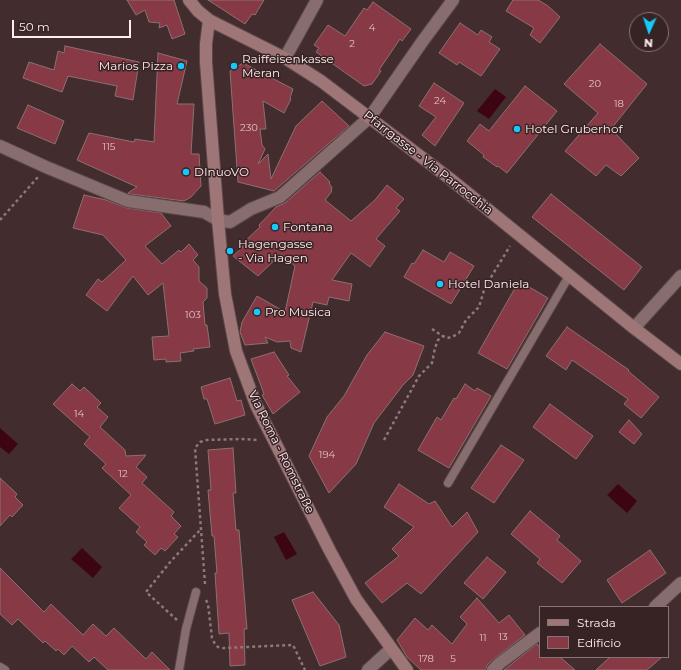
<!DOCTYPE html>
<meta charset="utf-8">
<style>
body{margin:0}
#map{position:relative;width:681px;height:670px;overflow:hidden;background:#422c2d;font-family:Montserrat,sans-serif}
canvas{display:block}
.legend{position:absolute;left:539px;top:606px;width:130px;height:52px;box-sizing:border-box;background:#372224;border:1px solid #877475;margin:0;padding:5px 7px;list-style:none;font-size:12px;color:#feeeef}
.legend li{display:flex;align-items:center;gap:8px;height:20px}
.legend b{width:20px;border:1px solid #877475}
.north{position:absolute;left:629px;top:12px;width:40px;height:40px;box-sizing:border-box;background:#372224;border:1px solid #877475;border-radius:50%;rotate:183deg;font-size:11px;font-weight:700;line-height:16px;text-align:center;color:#feeeef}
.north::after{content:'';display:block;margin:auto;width:14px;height:18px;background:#13cafb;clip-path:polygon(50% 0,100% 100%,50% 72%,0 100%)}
.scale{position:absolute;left:12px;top:20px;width:119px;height:18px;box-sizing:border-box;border:2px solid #feeeef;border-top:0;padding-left:5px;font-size:12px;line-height:14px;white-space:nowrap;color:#feeeef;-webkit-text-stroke:3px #372224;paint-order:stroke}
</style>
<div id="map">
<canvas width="681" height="670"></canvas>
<ul class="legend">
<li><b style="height:5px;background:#9e7678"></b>Strada</li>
<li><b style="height:11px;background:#873a45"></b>Edificio</li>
</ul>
<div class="north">N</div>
<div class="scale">50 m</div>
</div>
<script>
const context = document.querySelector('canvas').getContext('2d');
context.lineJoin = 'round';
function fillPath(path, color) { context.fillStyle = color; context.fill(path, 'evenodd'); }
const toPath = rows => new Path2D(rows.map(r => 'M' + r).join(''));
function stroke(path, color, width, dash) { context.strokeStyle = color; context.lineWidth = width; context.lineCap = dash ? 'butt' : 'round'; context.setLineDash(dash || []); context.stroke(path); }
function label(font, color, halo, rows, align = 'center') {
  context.font = font + ' Montserrat,sans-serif'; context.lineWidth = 3; context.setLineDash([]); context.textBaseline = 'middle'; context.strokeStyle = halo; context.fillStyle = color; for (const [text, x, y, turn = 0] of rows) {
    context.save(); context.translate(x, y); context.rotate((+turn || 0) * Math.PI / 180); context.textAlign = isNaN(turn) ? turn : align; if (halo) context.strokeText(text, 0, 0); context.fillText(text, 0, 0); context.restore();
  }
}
const water = toPath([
 [495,89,506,97,489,119,477,111],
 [0,428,18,444,9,454,0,447],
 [618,484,637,501,627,513,607,495],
 [284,532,297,554,286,560,274,537],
 [82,548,102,567,93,578,71,559]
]);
const building = toPath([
 [127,0,174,0,185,34,172,39,167,25,159,28,160,23,149,22,145,10,136,15,127,0],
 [208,0,264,0,255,15,252,14,245,24,208,0],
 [513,0,538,0,548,6,560,17,540,43,530,35,534,28,506,11,513,0],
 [373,2,411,29,402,41,400,39,379,70,381,71,372,84,364,86,316,52,319,48,314,45,328,25,345,36,364,8,367,10,373,2],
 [460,23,478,35,481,30,492,37,489,42,500,49,481,76,459,62,457,65,439,53,460,23],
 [600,44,647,84,611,129,639,158,621,176,606,165,596,176,565,151,598,113,564,84,600,44],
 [65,46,139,62,133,100,115,96,117,86,68,76,62,92,23,78,29,62,54,70,58,51,64,53,65,46],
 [158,53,187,61,177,104,194,104,191,154,199,154,201,186,191,197,184,201,130,194,128,193,137,187,77,160,89,133,134,142,135,139,154,142,158,53],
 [243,63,293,89,290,98,291,99,284,113,263,101,266,129,260,129,262,145,265,149,258,164,268,154,271,179,296,126,322,101,349,126,274,191,238,182,230,71,243,63],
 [434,83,464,103,435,146,422,135,436,117,419,106,434,83],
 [525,86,557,111,507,173,498,166,497,167,483,157,484,155,467,141,480,124,489,131,525,86],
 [28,105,64,121,55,144,17,128,28,105],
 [320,172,330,182,329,183,332,188,331,190,332,191,325,200,351,221,375,200,387,185,404,199,396,208,400,211,376,239,385,246,370,267,351,253,332,280,352,284,349,301,329,297,327,305,313,302,301,352,291,348,290,341,277,342,265,337,268,343,245,345,240,332,242,322,257,296,285,312,295,266,281,254,258,276,233,256,243,247,241,245,260,227,259,225,276,207,285,203,320,172],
 [551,194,642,267,624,290,532,217,551,194],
 [84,195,106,200,127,208,161,213,171,226,145,246,162,264,179,250,181,252,189,244,198,255,193,260,199,267,199,281,207,288,207,298,203,302,205,325,207,325,210,347,193,349,194,351,180,353,181,361,166,362,166,359,154,360,152,337,169,336,163,283,148,295,133,276,107,311,86,295,98,279,102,282,126,260,103,235,73,228,84,195],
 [423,250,444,262,450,252,474,266,451,304,404,277,412,263,414,264,423,250],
 [519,281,548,298,507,369,478,353,519,281],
 [567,327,629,370,628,371,659,397,641,418,624,404,628,399,572,360,566,370,546,356,567,327],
 [385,332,424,346,413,375,403,385,374,423,356,464,329,493,309,456,327,417,344,396,367,355,385,332],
 [274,352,289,375,287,376,300,392,273,414,262,395,264,394,251,359,274,352],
 [230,378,237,401,241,400,245,415,215,424,207,399,204,399,201,387,230,378],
 [72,384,80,391,84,387,101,403,97,407,108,417,100,427,125,450,126,456,146,455,136,467,147,477,142,483,174,512,171,516,181,526,174,534,178,537,165,551,161,548,155,555,144,545,147,542,136,532,140,527,119,508,131,495,102,468,106,464,84,444,90,437,53,404,72,384],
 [465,384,475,391,477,388,491,396,449,468,418,450,437,417,441,420,454,398,456,399,465,384],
 [550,404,593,436,576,459,533,427,550,404],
 [629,420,642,434,634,444,619,432,629,420],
 [501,445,524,460,494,503,471,488,501,445],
 [233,448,236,493,233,493,236,530,239,530,247,629,244,629,245,665,230,666,229,633,219,634,215,573,217,573,214,536,212,536,208,490,211,490,208,450,233,448],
 [0,478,17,494,15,497,23,505,12,517,10,515,0,526,0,478],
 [399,484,429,504,435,501,452,527,467,512,478,532,421,594,407,583,382,603,365,583,399,556,392,549,414,527,384,507,399,484],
 [530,511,560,536,557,540,581,561,562,583,537,563,540,559,511,534,530,511],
 [650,550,666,573,622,603,607,580,650,550],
 [487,557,506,572,483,599,464,583,487,557],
 [0,568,44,612,51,604,83,635,93,624,106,636,114,628,146,659,152,652,170,670,108,670,94,657,89,662,72,646,64,655,58,649,56,651,45,641,43,643,18,619,12,625,0,614,0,568],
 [313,592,339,625,346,657,320,666,292,600,313,592],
 [477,598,499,623,509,615,525,635,495,658,487,665,486,670,421,670,407,657,397,640,415,618,428,630,432,625,452,644,467,624,460,617,477,598],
 [537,644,540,648,540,657,560,657,575,670,504,670,537,644],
 [610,657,662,657,647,670,596,670,610,657]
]);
const path = toPath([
 [0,220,38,177],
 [432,329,441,335,447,338,452,337,459,333,466,320,479,307,485,287,510,246],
 [384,440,419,376,432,363,435,348,438,340,443,336],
 [205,584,195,448,200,442,207,440,242,439,258,440],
 [206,600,208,604,212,638,215,644,218,647,223,648,293,645,305,670],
 [177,620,146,592,171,561,201,529]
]);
const lane = toPath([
 [448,483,569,276],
 [0,667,5,670],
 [179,670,186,629,196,592]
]);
const street = toPath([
 [285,58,317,0],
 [0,146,46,167,128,201,204,212,218,220,230,222,251,209,280,197,370,117,422,42,453,0],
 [634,328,681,276],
 [655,607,681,583],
 [368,670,391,649],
 [493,670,500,663,540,633]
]);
const secondary = toPath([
 [189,0,198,11,209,20,285,58,321,81,449,178,634,328,681,364],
 [209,20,206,44,206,62,218,220,225,294,236,351,256,405,330,551,356,599,407,670]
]);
const markers = [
 [181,66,4,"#13cafb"],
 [234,66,4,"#13cafb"],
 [517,129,4,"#13cafb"],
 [186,172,4,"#13cafb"],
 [275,227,4,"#13cafb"],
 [230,251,4,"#13cafb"],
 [440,284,4,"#13cafb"],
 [257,312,4,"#13cafb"]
];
const numberNames = [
 ["4",372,28],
 ["2",352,44],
 ["20",595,84],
 ["24",440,101],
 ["18",619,104],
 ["230",249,128],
 ["115",109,147],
 ["103",193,315],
 ["14",79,414],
 ["194",327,455],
 ["12",123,474],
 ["13",503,637],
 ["11",483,638],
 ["178",426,659],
 ["5",453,659]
];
const poiNames = [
 ["Raiffeisenkasse",242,59],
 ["Meran",242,73],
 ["Marios Pizza",173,66,"right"],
 ["Hotel Gruberhof",525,129],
 ["DInuoVO",194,172],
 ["Fontana",283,227],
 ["Hagengasse",238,244],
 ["- Via Hagen",238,258],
 ["Hotel Daniela",448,284],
 ["Pro Musica",265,312]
];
const streetNames = [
 ["Pfarrgasse - Via Parrocchia",428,163,38],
 ["Via Roma - Romstraße",281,452,64]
];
fillPath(water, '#3d0512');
fillPath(building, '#873a45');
stroke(building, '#8b7072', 1);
stroke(lane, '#5b484a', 10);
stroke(street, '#5b484a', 14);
stroke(secondary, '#5b484a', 14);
stroke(path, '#8c797a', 2.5, [3, 3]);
stroke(lane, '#876d6e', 8);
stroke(street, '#876d6e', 12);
stroke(secondary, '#9e7678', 12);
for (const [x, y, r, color] of markers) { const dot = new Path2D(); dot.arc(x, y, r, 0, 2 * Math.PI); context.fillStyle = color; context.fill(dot); stroke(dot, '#372224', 1.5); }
label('10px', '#e0c1c4', null, numberNames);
label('12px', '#feeeef', '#372224', poiNames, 'left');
label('12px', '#feeeef', '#372224', streetNames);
</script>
